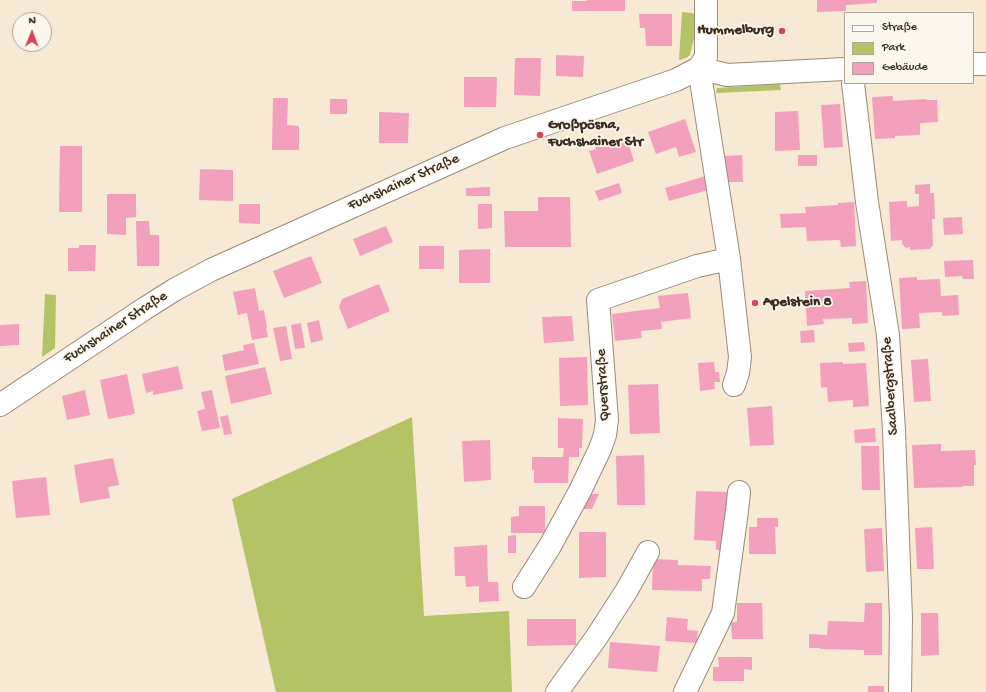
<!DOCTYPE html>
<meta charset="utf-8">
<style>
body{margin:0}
#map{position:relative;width:986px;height:692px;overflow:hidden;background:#f7e9d3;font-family:"Gochi Hand",sans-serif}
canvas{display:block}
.legend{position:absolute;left:844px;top:12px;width:130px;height:72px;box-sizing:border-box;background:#fbf7ec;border:1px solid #aea59a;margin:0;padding:5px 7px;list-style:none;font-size:12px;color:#3b2a1e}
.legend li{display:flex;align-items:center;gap:8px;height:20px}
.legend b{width:20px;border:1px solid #aea59a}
.north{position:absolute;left:12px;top:12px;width:40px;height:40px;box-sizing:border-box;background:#fbf7ec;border:1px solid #aea59a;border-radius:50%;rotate:1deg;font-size:11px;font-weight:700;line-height:16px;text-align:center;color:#3b2a1e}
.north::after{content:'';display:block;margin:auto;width:14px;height:18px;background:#d1495b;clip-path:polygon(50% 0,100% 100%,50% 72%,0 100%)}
</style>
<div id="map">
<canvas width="986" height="692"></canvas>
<ul class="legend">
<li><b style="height:5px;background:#fff"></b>Straße</li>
<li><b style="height:11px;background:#b4c365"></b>Park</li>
<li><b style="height:11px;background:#f3a0bd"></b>Gebäude</li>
</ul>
<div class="north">N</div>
</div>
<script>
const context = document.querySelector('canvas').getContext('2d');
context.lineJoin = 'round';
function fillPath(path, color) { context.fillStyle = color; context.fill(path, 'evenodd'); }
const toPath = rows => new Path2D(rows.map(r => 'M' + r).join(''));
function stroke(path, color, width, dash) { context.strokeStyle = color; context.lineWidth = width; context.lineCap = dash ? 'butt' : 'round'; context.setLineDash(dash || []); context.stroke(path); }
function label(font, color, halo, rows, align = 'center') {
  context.font = font + ' "Gochi Hand",sans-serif'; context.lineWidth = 3.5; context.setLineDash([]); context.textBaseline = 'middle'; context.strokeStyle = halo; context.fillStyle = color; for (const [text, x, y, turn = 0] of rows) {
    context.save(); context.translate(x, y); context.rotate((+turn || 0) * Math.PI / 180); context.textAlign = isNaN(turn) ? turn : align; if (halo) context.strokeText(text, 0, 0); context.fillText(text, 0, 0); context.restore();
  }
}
const green = toPath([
 [682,12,692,13,694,14,694,38,690,55,686,58,679,60],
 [780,84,781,90,716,93,717,88],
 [45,294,56,295,55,348,42,357],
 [412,417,424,616,509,611,512,692,276,692,232,499]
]);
const building = toPath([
 [587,0,625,0,625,11,572,11,572,1,587,1],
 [817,0,877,0,877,3,846,5,846,11,817,12],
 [639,14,672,14,672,46,646,46,645,28,640,28],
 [556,55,584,56,583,77,556,76],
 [515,58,541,58,540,96,514,95],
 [464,77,497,77,496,107,464,107],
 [893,96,893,101,926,99,927,100,937,100,938,122,920,123,920,135,895,136,895,138,875,139,872,97],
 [273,98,288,98,287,125,299,126,299,150,272,150],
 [330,99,347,99,347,114,330,114],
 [840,104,843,147,824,148,821,105],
 [798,111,800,150,775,151,775,112],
 [379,112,409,113,408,143,379,143],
 [685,119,696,152,679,157,676,147,656,154,648,132],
 [627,139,634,161,597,174,589,151,596,149,594,144,606,140,608,145],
 [60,146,82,146,82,212,59,212],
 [742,155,743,182,726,182,724,156],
 [798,155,817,155,817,166,798,166],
 [200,169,233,170,233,201,199,200],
 [706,176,708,190,669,201,665,188],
 [619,183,622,193,599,201,595,191],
 [930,184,930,193,934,193,935,219,932,219,933,245,930,249,910,250,910,247,906,248,902,244,902,240,891,241,889,202,907,201,907,207,919,206,919,194,915,194,915,185],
 [490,187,490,196,466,196,466,188],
 [107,194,136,194,136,217,126,218,126,235,107,234],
 [538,197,570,197,571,247,505,247,504,211,538,211],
 [854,202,856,246,841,247,840,240,807,241,806,227,781,228,780,214,806,213,805,207,838,205,838,203],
 [239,204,260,204,260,224,239,223],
 [478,204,492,204,492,228,478,229],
 [962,217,963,234,944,235,943,218],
 [136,221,149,221,150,235,159,235,159,266,137,266],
 [386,226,393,242,360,256,353,239],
 [79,245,96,245,95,271,68,271,68,248,79,248],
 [419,246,444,246,444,269,419,269],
 [490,249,490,283,459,283,459,250],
 [311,256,322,283,284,298,273,271],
 [973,260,974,279,963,279,962,276,945,277,944,261],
 [917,277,917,280,940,279,941,296,958,295,959,315,942,316,942,312,919,313,920,328,902,329,899,278],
 [866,281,868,323,852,324,852,318,823,319,824,324,807,326,805,291,850,288,849,282],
 [379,284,390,311,348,329,339,307,342,299],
 [255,288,259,311,264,310,267,328,266,328,268,337,252,340,247,313,238,315,233,292],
 [688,293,691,318,661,322,662,329,641,331,642,338,615,341,612,314,660,308,658,296],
 [572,316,574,341,544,343,542,317],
 [319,320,323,340,311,343,307,323],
 [301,323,305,348,295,349,291,325],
 [19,324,19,345,0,346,0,325],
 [286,326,292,359,280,361,273,328],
 [814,330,815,342,801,343,800,331],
 [864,342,865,351,849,352,848,343],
 [254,343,259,364,225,371,222,355,244,350,243,345],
 [587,357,588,405,560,406,559,358],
 [928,359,931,401,914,402,911,360],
 [714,362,715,372,719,372,720,382,714,382,715,389,700,391,698,363],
 [843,362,843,364,866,363,869,406,853,407,853,400,828,402,827,387,821,388,820,363],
 [178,366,183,389,153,395,153,391,146,393,142,374],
 [265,367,272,394,231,404,225,376],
 [127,374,135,414,108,419,100,380],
 [658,384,660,433,630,434,628,385],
 [85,390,90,415,67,420,62,396],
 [212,390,220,428,202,431,197,411,205,409,201,392],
 [772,406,774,445,750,446,747,408],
 [228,415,232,434,224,435,220,417],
 [558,418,583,419,582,448,579,448,579,457,569,457,568,483,534,483,534,470,532,470,532,457,563,457,564,448,558,448],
 [875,428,876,442,855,443,854,430],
 [490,440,491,480,464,482,462,441],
 [941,444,941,451,975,450,976,465,974,465,974,486,962,486,962,487,914,488,912,445],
 [861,446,879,446,880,490,862,490],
 [644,455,645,505,617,505,616,456],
 [113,458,119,485,108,487,110,498,80,503,74,465],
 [46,477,50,515,16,518,12,481],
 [696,491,728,492,728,507,726,507,725,526,726,550,716,550,716,541,694,540],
 [589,494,599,494,592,509,582,509],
 [519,506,545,506,545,533,511,533,511,517,519,516],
 [757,518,778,518,778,527,775,527,776,554,749,554,749,527,757,527],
 [932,527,934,569,917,569,915,528],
 [882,528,884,571,866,572,864,529],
 [579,532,606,532,606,577,579,578],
 [516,535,516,553,508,553,508,536],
 [487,545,488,582,498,582,499,601,479,602,479,586,466,587,465,576,455,576,454,547],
 [653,559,678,560,678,565,711,566,710,579,702,579,702,591,652,590],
 [737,603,762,603,763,639,732,639,731,622,737,622],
 [865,603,882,603,882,655,864,655,864,650,820,649,820,648,809,648,809,634,827,635,828,621,864,622],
 [921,613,938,613,939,655,921,656],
 [667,617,688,619,687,630,698,631,697,643,665,641],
 [527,619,576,619,576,645,527,646],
 [610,642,660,646,657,672,608,668],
 [718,657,752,657,752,670,744,669,744,681,713,681,713,667,719,667],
 [868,686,884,686,884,692,868,692]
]);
const minor = toPath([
 [973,64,986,64],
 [699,68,729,259,740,357,738,373,734,385],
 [699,68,706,57,706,0],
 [853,83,867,202,888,335,894,431,901,618,900,692],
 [0,405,144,309,174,290,211,270,505,138,676,80,699,68,727,75,845,69],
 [524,587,550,546,580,491,600,449,605,435,607,420,598,300,697,266,729,259],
 [557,692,596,638,627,590,648,552],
 [685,692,723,613,737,511,739,492]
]);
const markers = [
 [782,31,4,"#d1495b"],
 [540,135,4,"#d1495b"],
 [755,303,4,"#d1495b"]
];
const poiNames = [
 ["Hummelburg",774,31,"right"],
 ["Großpösna,",548,126],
 ["Fuchshainer Str",548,143],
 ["Apelstein 8",763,303]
];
const streetNames = [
 ["Fuchshainer Straße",404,183,-24],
 ["Fuchshainer Straße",116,328,-33],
 ["Querstraße",604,385,-93],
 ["Saalbergstraße",891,386,-94]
];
fillPath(green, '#b4c365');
fillPath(building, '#f3a0bd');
stroke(minor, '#998a78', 24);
stroke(minor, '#fff', 22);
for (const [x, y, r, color] of markers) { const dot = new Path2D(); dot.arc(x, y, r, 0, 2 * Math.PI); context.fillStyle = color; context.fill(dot); stroke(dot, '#fbf7ec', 1.5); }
label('bold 15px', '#3b2a1e', '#fbf7ec', poiNames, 'left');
label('15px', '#3b2a1e', '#fbf7ec', streetNames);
</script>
